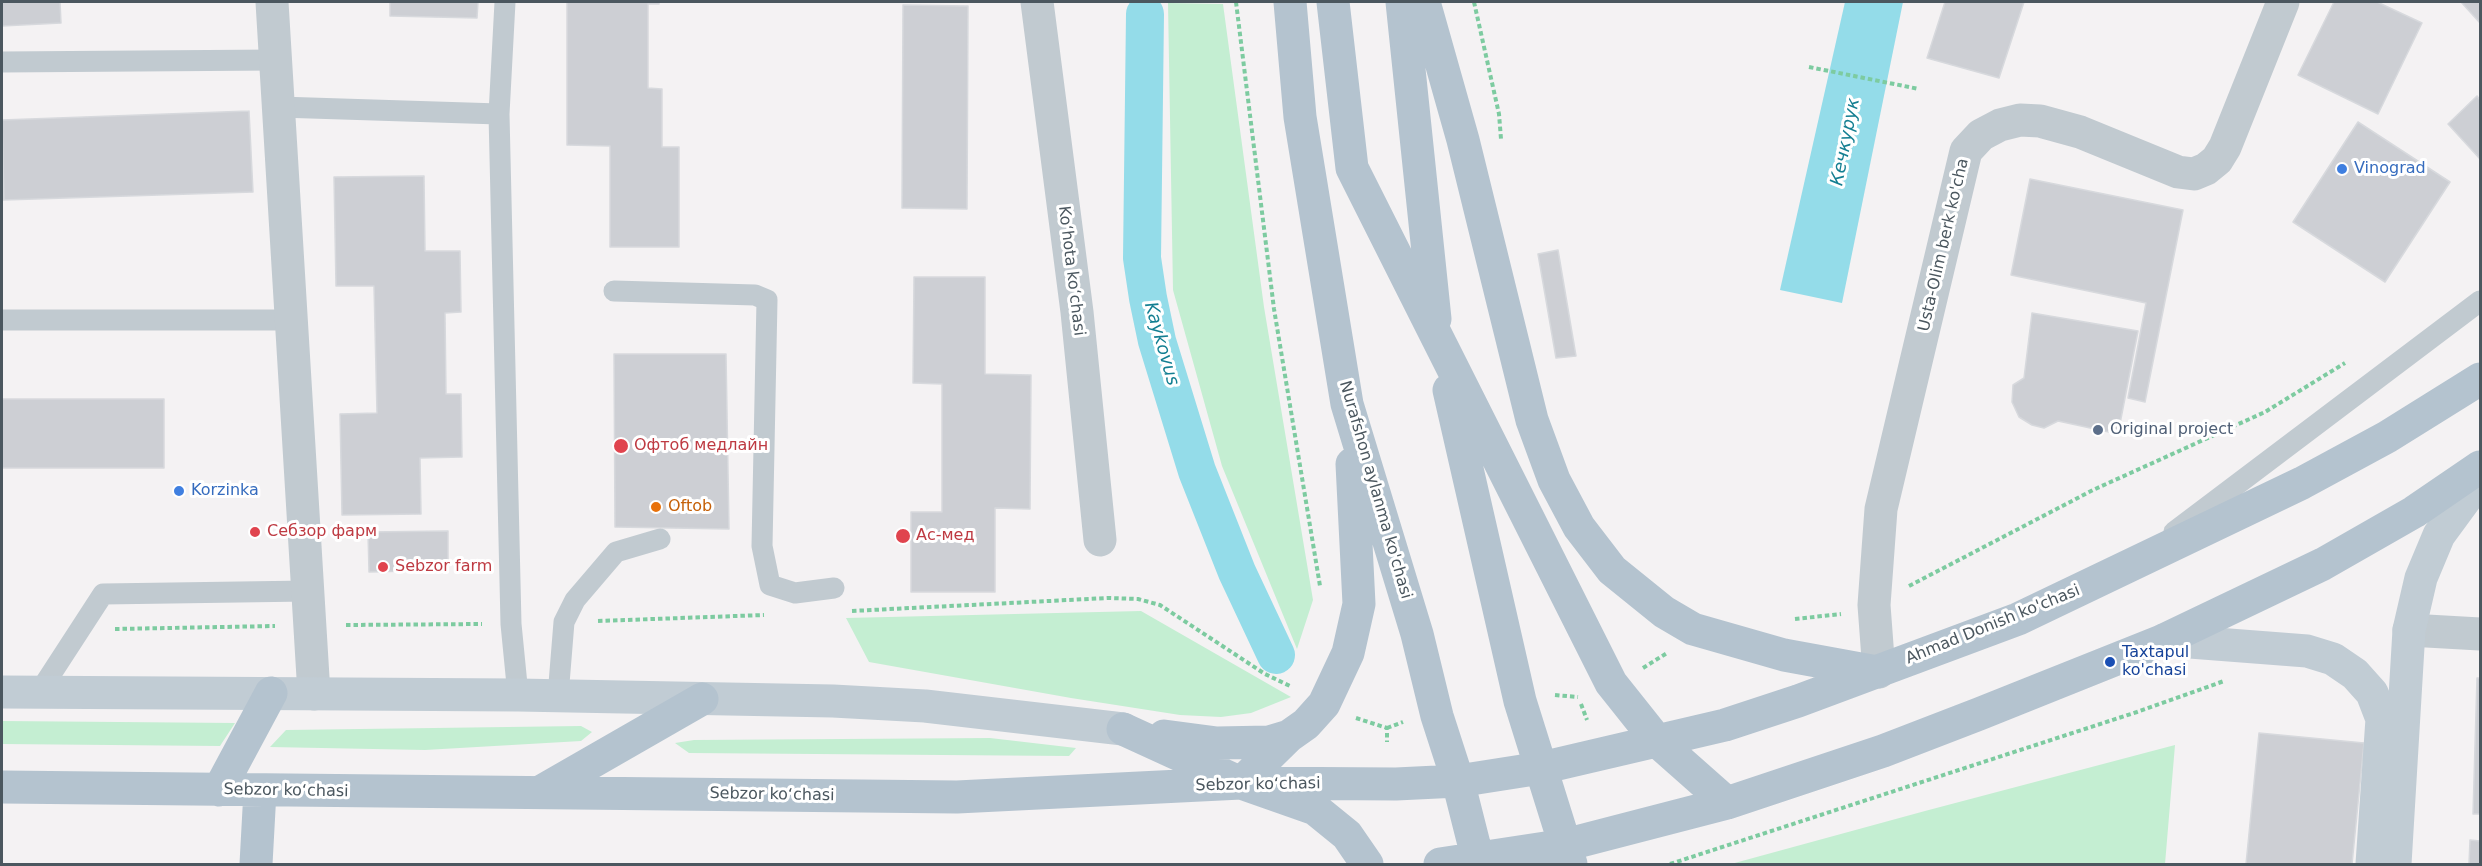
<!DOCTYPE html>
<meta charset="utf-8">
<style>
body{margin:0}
#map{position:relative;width:2482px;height:866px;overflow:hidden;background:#f4f2f3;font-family:"DejaVu Sans",sans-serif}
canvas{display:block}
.frame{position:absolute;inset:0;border:3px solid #4b575f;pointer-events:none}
</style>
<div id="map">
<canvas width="2482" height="866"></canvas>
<div class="frame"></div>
</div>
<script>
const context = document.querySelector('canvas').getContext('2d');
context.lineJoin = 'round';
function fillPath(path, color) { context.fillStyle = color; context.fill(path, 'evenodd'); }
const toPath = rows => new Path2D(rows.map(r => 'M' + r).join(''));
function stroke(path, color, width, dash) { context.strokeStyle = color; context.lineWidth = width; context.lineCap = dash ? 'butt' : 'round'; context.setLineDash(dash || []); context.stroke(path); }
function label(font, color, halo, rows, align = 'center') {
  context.font = font + ' "DejaVu Sans",sans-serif'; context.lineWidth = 6; context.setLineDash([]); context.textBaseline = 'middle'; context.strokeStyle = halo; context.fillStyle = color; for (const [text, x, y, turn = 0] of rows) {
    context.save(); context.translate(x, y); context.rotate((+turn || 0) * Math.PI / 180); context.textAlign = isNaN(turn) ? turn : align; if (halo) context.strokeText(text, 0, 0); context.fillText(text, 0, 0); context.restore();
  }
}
const green = toPath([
 [1168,3,1223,4,1264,307,1313,600,1297,649,1222,466,1173,290],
 [1141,611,1291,697,1251,713,1221,717,1180,715,1071,698,869,662,846,618],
 [2,721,235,723,220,746,2,744],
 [581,726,592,732,581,741,425,750,270,747,286,730],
 [990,738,1076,748,1069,756,689,753,675,743,694,740],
 [2175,745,2165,864,1731,864,1925,811]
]);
const water = toPath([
 [1845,2,1903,2,1842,303,1780,290]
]);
const canal = toPath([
 [1145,14,1142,258,1148,298,1157,341,1197,471,1237,572,1276,655]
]);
const building = toPath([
 [2,2,60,2,61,23,2,26,2,2],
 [390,2,478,2,477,18,390,16,390,2],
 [567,2,659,2,659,4,648,4,648,88,662,89,662,147,679,147,679,247,610,247,610,146,567,145,567,2],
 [1945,2,2024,2,1999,78,1927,58,1945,2],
 [2334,2,2377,2,2422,23,2378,114,2298,75,2334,2],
 [2461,2,2480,2,2480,23,2461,2],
 [903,5,968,6,967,209,902,208,903,5],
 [2477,96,2480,100,2480,159,2448,124,2477,96],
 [249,111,253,192,4,200,2,120,249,111],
 [2,120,4,200,2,200,2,120],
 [2358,122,2450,182,2385,282,2293,222,2358,122],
 [424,176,425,251,460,251,461,312,445,313,446,394,461,394,462,457,420,458,421,514,342,515,340,414,377,413,374,286,336,286,334,177,424,176],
 [2030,179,2183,210,2145,402,2128,398,2146,303,2011,275,2030,179],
 [1558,250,1576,356,1556,358,1538,254,1558,250],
 [914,277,985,277,985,374,1031,375,1030,509,995,508,995,592,911,592,911,512,942,512,942,384,913,383,914,277],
 [2032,313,2138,331,2118,434,2058,421,2044,428,2032,425,2019,417,2012,402,2013,385,2024,378,2032,313],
 [614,354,726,354,729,529,615,527,614,354],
 [2,399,164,399,164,468,2,468,2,399],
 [448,531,448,570,369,572,368,532,448,531],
 [2477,678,2480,678,2480,814,2473,814,2477,678],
 [2259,733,2364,743,2352,864,2246,864,2259,733],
 [2470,840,2480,841,2480,864,2469,864,2470,840]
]);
const path = toPath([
 [1236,2,1274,309,1320,586],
 [1474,2,1499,114,1501,139],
 [1809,67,1919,89],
 [1909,586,2093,490,2265,412,2345,363],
 [852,611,1108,598,1138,599,1160,605,1265,674,1292,687],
 [1795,619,1841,614],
 [598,621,764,615],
 [346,625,482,624],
 [115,629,275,626],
 [1643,668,1667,653],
 [1555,695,1578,697],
 [1581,704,1587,720],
 [1356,718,1387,728,1387,742],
 [1387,728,1403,722],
 [1670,864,2137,712,2224,681]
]);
const lane = toPath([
 [505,2,499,114,511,624,518,695],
 [2,62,276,60],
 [279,107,499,114],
 [614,291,755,295,767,300,762,546,770,585,795,593,834,588],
 [2,320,292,320],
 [2174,532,2480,301],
 [40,691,103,594,308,591],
 [558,696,564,622,575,600,616,552,660,539]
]);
const street = toPath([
 [272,2,314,694],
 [1037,2,1077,312,1100,540],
 [2409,630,2480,634],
 [1879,672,1874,605,1881,509,1966,151,1981,135,2000,125,2020,120,2040,121,2080,132,2178,172,2194,174,2206,169,2217,160,2225,147,2283,2]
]);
const secondary = toPath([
 [2164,640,2307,651,2333,659,2355,674,2372,693,2382,719,2372,864],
 [2,692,518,695,833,701,925,706,1123,729],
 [2395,864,2409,630,2421,578,2439,535,2480,479]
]);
const primary = toPath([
 [1290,2,1300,117,1347,404,1417,634,1437,716,1458,781,1479,864],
 [1333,2,1352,168,1611,683,1658,742,1727,803],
 [1402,2,1435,319],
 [1424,2,1463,140,1532,420,1554,480,1579,527,1612,570,1664,612,1693,629,1784,655,1877,672],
 [1449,390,1520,701,1571,864],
 [1123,729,1241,783,1315,809,1347,835,1367,864],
 [1164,736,1217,743,1269,742,1289,736],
 [1241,783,1289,736,1306,724,1324,704,1348,653,1359,604,1352,464],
 [2,787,957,797,1241,783,1396,784,1458,781,1541,768,1725,725,1798,701,2018,619,2302,483,2387,437,2480,379],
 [219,790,271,693],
 [540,792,702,699],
 [256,864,260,791],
 [1440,864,1565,845,1727,803,1883,751,1979,714,2164,640,2323,564,2414,512,2480,467]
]);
const markers = [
 [2342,169,6,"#3f7fe0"],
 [2098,430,6,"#5c6f8a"],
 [621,446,8,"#e0444e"],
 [179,491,6,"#3f7fe0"],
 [656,507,6,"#e8710a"],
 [255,532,6,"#e0444e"],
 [903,536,8,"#e0444e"],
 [383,567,6,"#e0444e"],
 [2110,662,6,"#1a4fb4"]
];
const shopNames = [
 ["Vinograd",2354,169],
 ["Korzinka",191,491]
];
const streetNames = [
 ["Usta-Olim berk ko'cha",1944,245,-77],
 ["Koʻhota koʻchasi",1071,271,83],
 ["Nurafshon aylanma ko'chasi",1375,490,74],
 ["Ahmad Donish ko'chasi",1993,625,-22],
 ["Sebzor ko‘chasi",1258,785,-1],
 ["Sebzor ko‘chasi",286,791,1],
 ["Sebzor ko‘chasi",772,795,1]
];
const serviceNames = [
 ["Original project",2110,430]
];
const healthNames = [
 ["Офтоб медлайн",634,446],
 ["Себзор фарм",267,532],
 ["Ас-мед",916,536],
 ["Sebzor farm",395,567]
];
const foodNames = [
 ["Oftob",668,507]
];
const transitNames = [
 ["Taxtapul",2122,653],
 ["ko'chasi",2122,671]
];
const waterNames = [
 ["Кечкурук",1846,142,-79],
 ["Kaykovus",1161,344,74]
];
fillPath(green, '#c4eed2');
fillPath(water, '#94dce9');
stroke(canal, '#94dce9', 38);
fillPath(building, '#cdcfd4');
stroke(building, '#d7d9dd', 1.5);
stroke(path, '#7dcba0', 4, [4.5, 3]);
stroke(lane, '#c1cad0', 21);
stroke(street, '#c1cad0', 33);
stroke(secondary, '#c1ccd4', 33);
stroke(primary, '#b4c3cf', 33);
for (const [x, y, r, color] of markers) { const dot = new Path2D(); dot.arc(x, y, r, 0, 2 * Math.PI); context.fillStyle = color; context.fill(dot); stroke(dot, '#fff', 2); }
label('16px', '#366cbe', '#fff', shopNames, 'left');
label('16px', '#4b575f', '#fff', streetNames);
label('16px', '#4e5e75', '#fff', serviceNames, 'left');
label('16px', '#be3a42', '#fff', healthNames, 'left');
label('16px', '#c56008', '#fff', foodNames, 'left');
label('16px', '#164399', '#fff', transitNames, 'left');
label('italic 18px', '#147f92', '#fff', waterNames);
</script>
